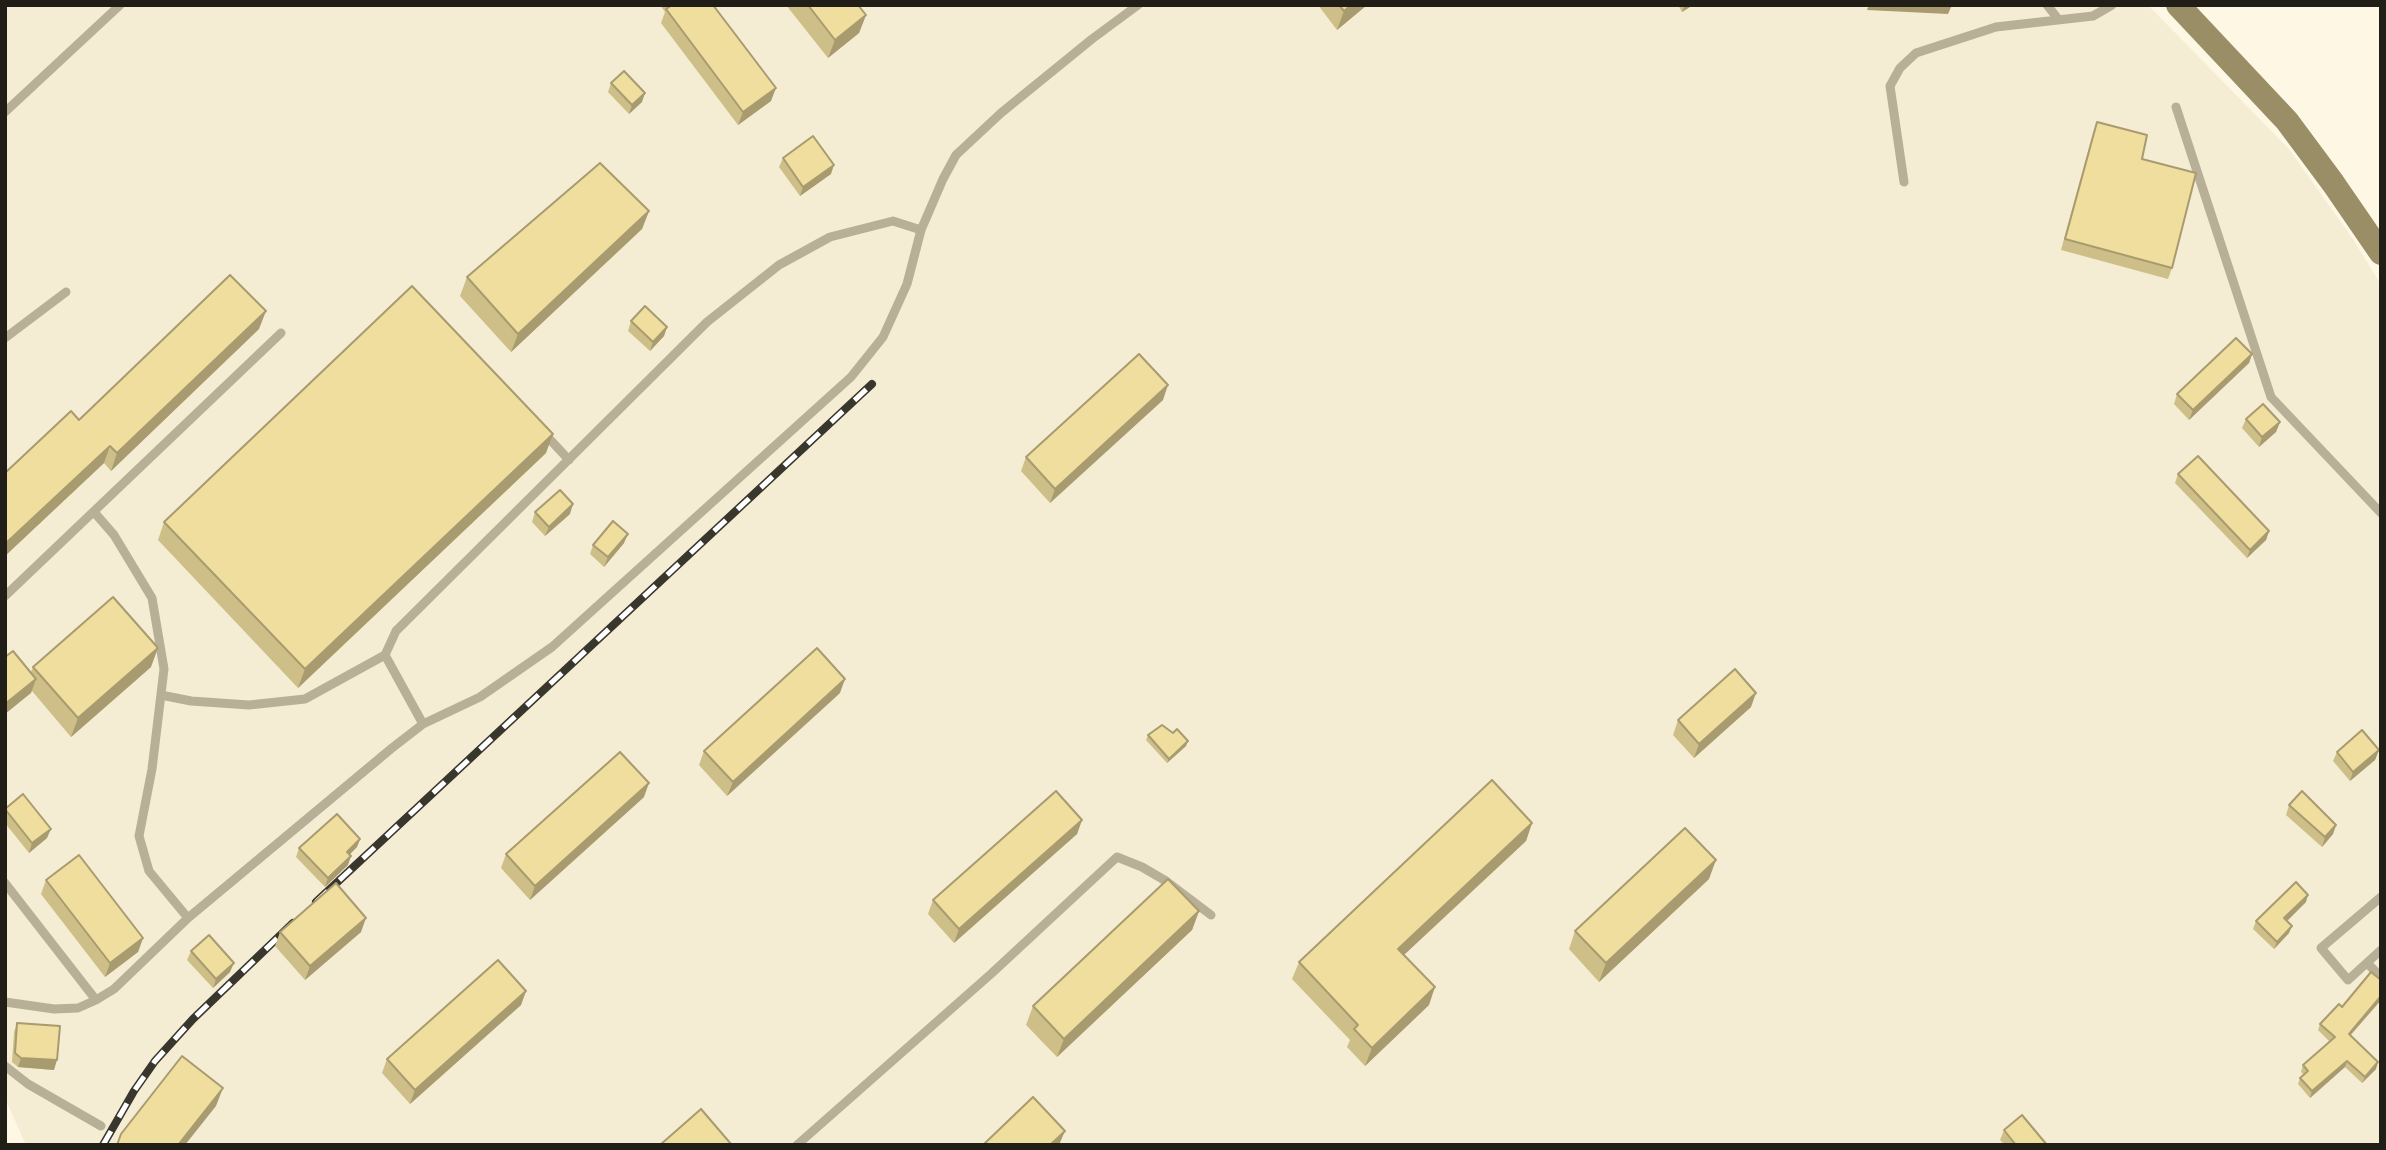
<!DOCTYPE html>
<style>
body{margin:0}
#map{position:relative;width:2386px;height:1150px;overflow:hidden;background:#fdf7e4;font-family:"Sofia Sans Condensed",sans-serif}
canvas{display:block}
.frame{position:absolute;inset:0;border:7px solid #201e17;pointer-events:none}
</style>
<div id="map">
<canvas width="2386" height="1150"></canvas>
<div class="frame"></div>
</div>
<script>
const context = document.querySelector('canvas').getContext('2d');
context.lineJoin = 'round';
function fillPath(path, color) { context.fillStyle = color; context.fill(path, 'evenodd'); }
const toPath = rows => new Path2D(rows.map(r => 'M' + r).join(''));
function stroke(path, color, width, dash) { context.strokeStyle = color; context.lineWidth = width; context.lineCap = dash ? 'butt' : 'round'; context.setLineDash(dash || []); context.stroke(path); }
const built = toPath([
 [5,5,2148,5,2289,149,2353,239,2381,285,2381,1145,26,1145,5,1098]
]);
const lane = toPath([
 [2047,5,2059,20],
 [2176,107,2271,397,2381,513],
 [5,112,120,5],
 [1904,182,1890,86,1900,68,1916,53,1996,27,2093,16,2112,5],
 [5,338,66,292],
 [544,433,569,460],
 [94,512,114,535,152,598,164,669,152,769,139,836,149,871,188,918],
 [5,596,281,333],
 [161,695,191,701,249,705,305,699,385,655],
 [423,724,385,655,396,631,707,322,779,265,830,237,893,221,921,230],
 [5,883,96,1000],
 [2381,897,2321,948,2348,980,2381,950],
 [2367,963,2381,977],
 [5,1002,54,1009,78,1008,96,1000,114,989,188,918,392,748,423,724,480,697,552,647,851,377,883,337,907,284,921,230,943,179,956,155,1001,113,1092,39,1138,5],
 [5,1066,28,1084,101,1126],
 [797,1145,992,973,1117,857,1142,867,1166,881,1211,915]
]);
const secondary = toPath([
 [2178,5,2287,121,2333,183,2381,253]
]);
const rail = toPath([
 [316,902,872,384],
 [103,1145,134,1091,155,1061,193,1019,293,923]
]);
const wall = toPath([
 [660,5,713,5,771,101,738,125,661,23,665,12],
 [786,5,858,5,866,15,859,33,828,58],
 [1318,5,1367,5,1337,30],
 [1678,5,1693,5,1682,12],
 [611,83,642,102,629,114,608,92],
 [2097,122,2142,159,2172,268,2168,279,2061,250,2093,133],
 [783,158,831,174,800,196,779,167],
 [649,211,642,229,511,352,460,296,467,277],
 [631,321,667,327,664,336,650,351,628,331],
 [259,329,111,471,104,463,5,556,5,473,79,420],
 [2252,354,2249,363,2189,420,2174,404,2177,394],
 [1163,400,1050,503,1021,471,1026,457],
 [2246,419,2280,422,2276,432,2259,447,2242,428],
 [546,453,298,688,158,540,164,522],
 [2178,474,2269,531,2266,540,2247,558,2175,483],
 [535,512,570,514,545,536,532,522],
 [624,543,604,567,590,554,593,545],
 [5,657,31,672,33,667,151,667,71,737,32,691,5,714],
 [840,693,727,796,699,765,704,751],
 [1751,707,1694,758,1673,735,1678,720],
 [1173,733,1186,746,1167,763,1146,740,1148,735],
 [2379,750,2375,760,2350,781,2333,761,2337,752],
 [644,797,530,900,501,868,506,854],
 [2289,805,2336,825,2333,834,2322,847,2286,815],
 [5,808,47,838,29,853,5,823],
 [1082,820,1077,834,954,943,928,914,933,900],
 [1532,823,1526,841,1404,955,1429,1005,1365,1066,1347,1047,1350,1040,1292,979,1299,962],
 [360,839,357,847,349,855,348,865,325,887,296,857,299,848],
 [1709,879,1599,982,1569,949,1575,931],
 [46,880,143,938,138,952,105,977,41,894],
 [2306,902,2287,921,2289,933,2274,949,2253,929,2256,921],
 [1199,911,1192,930,1057,1057,1026,1025,1033,1006],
 [280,932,361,932,305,980,275,946],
 [191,951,230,972,213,988,187,960],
 [526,991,521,1005,410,1104,382,1073,387,1059],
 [2381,1000,2350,1036,2376,1069,2362,1083,2345,1067,2310,1098,2298,1084,2300,1078,2304,1075,2301,1072,2303,1065,2330,1042,2318,1030,2320,1024,2342,1007],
 [17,1023,54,1070,18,1067,12,1062,14,1032],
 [2004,1130,2047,1145,2005,1145,2000,1140]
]);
const shadedWall = toPath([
 [1351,5,1367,5,1337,30,1344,11],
 [1685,5,1693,5,1682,12],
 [1869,5,1952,5,1948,14,1867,10],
 [866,15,859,33,828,58,835,40],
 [776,88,771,101,738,125,743,112],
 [645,93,642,102,629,114,632,105],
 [834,165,831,174,800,196,803,187],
 [649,211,642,229,511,352,518,334],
 [266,311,259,329,111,471,117,453],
 [667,327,664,336,650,351,653,342],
 [2252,354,2249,363,2189,420,2193,410],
 [1168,385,1163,400,1050,503,1055,489],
 [2280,422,2276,432,2259,447,2262,437],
 [553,434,546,453,298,688,305,669],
 [110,446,104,463,5,556,5,544],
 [573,504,570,514,545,536,549,527],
 [2269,531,2266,540,2247,558,2250,550],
 [628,534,624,543,604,567,608,557],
 [158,648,151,667,71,737,78,718],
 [36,679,31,693,5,714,5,704],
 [845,679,840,693,727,796,733,782],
 [1756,693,1751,707,1694,758,1699,744],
 [1188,741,1186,746,1167,763,1169,759],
 [2379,750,2375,760,2350,781,2353,772],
 [649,783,644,797,530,900,535,886],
 [1082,820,1077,834,954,943,959,929],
 [1532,823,1526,841,1392,966,1398,949],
 [2336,825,2333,834,2322,847,2325,837],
 [51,829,47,838,29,853,32,843],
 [360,839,357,847,344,860,347,852],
 [351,856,348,865,325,887,328,878],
 [1716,860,1709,879,1599,982,1606,963],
 [2308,895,2306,902,2282,926,2284,918],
 [1199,911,1192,930,1057,1057,1064,1039],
 [366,918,361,932,305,980,310,966],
 [2292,926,2289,933,2274,949,2277,942],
 [143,938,138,952,105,977,110,963],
 [234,963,230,972,213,988,216,979],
 [1435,987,1429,1005,1365,1066,1372,1048],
 [526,991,521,1005,410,1104,415,1090],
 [2381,996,2381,1000,2346,1040,2349,1034],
 [21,1058,57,1060,54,1070,18,1067],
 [2347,1061,2345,1067,2310,1098,2312,1091],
 [2378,1062,2376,1069,2362,1083,2365,1077],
 [223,1088,216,1106,185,1145,178,1145],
 [1065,1131,1059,1145,1050,1145]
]);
const building = toPath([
 [672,5,713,5,776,88,743,112,666,9,672,5],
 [808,5,858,5,866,15,835,40,808,5],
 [1339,5,1351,5,1344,11,1339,5],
 [624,71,645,93,632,105,611,83,624,71],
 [2097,122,2147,135,2142,159,2196,173,2172,268,2065,239,2097,122],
 [813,136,834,165,803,187,783,158,813,136],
 [600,163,649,211,518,334,467,277,600,163],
 [230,275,266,311,117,453,110,446,5,544,5,473,71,411,79,420,230,275],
 [412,286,553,434,305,669,164,522,412,286],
 [645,306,667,327,653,342,631,321,645,306],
 [2236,338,2252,354,2193,410,2177,394,2236,338],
 [1139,354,1168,385,1055,489,1026,457,1139,354],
 [2263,404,2280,422,2262,437,2246,419,2263,404],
 [2198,456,2269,531,2250,550,2178,474,2198,456],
 [560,490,573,504,549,527,535,512,560,490],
 [613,521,628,534,608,557,593,545,613,521],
 [113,597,158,648,78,718,33,667,113,597],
 [817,648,845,679,733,782,704,751,817,648],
 [13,651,36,679,5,704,5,657,13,651],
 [1735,669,1756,693,1699,744,1678,720,1735,669],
 [1162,725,1173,733,1177,729,1188,741,1169,759,1148,735,1162,725],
 [2362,730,2379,750,2353,772,2337,752,2362,730],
 [620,752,649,783,535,886,506,854,620,752],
 [1492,780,1532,823,1398,949,1435,987,1372,1048,1354,1029,1358,1025,1299,962,1492,780],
 [1056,791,1082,820,959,929,933,900,1056,791],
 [2302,791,2336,825,2325,837,2289,805,2302,791],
 [23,794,51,829,32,843,5,809,23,794],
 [337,814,360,839,347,852,351,856,328,878,299,848,337,814],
 [1685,828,1716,860,1606,963,1575,931,1685,828],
 [79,855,143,938,110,963,46,880,79,855],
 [1168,879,1199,911,1064,1039,1033,1006,1168,879],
 [2296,882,2308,895,2284,918,2292,926,2277,942,2256,921,2296,882],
 [336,883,366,918,310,966,280,932,336,883],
 [209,935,234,963,216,979,191,951,209,935],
 [498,960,526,991,415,1090,387,1059,498,960],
 [2371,972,2381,980,2381,996,2349,1034,2378,1062,2365,1077,2347,1061,2312,1091,2300,1078,2308,1071,2303,1065,2335,1037,2320,1024,2339,1004,2342,1007,2371,972],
 [17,1023,60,1026,57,1060,21,1058,15,1053,17,1023],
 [182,1056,223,1088,178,1145,117,1145,121,1134,182,1056],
 [1033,1097,1065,1131,1050,1145,983,1145,1033,1097],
 [701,1109,731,1144,730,1145,660,1145,701,1109],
 [2022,1115,2047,1145,2016,1145,2004,1130,2022,1115]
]);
fillPath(built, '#f5edd3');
stroke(lane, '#b8b096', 9);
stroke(secondary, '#998e66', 24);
stroke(rail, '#38362d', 8);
stroke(rail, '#fff', 5, [16]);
fillPath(wall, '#cebf88');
fillPath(shadedWall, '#a89b6f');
fillPath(building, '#f0de9e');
stroke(building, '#a89b6f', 2);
</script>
